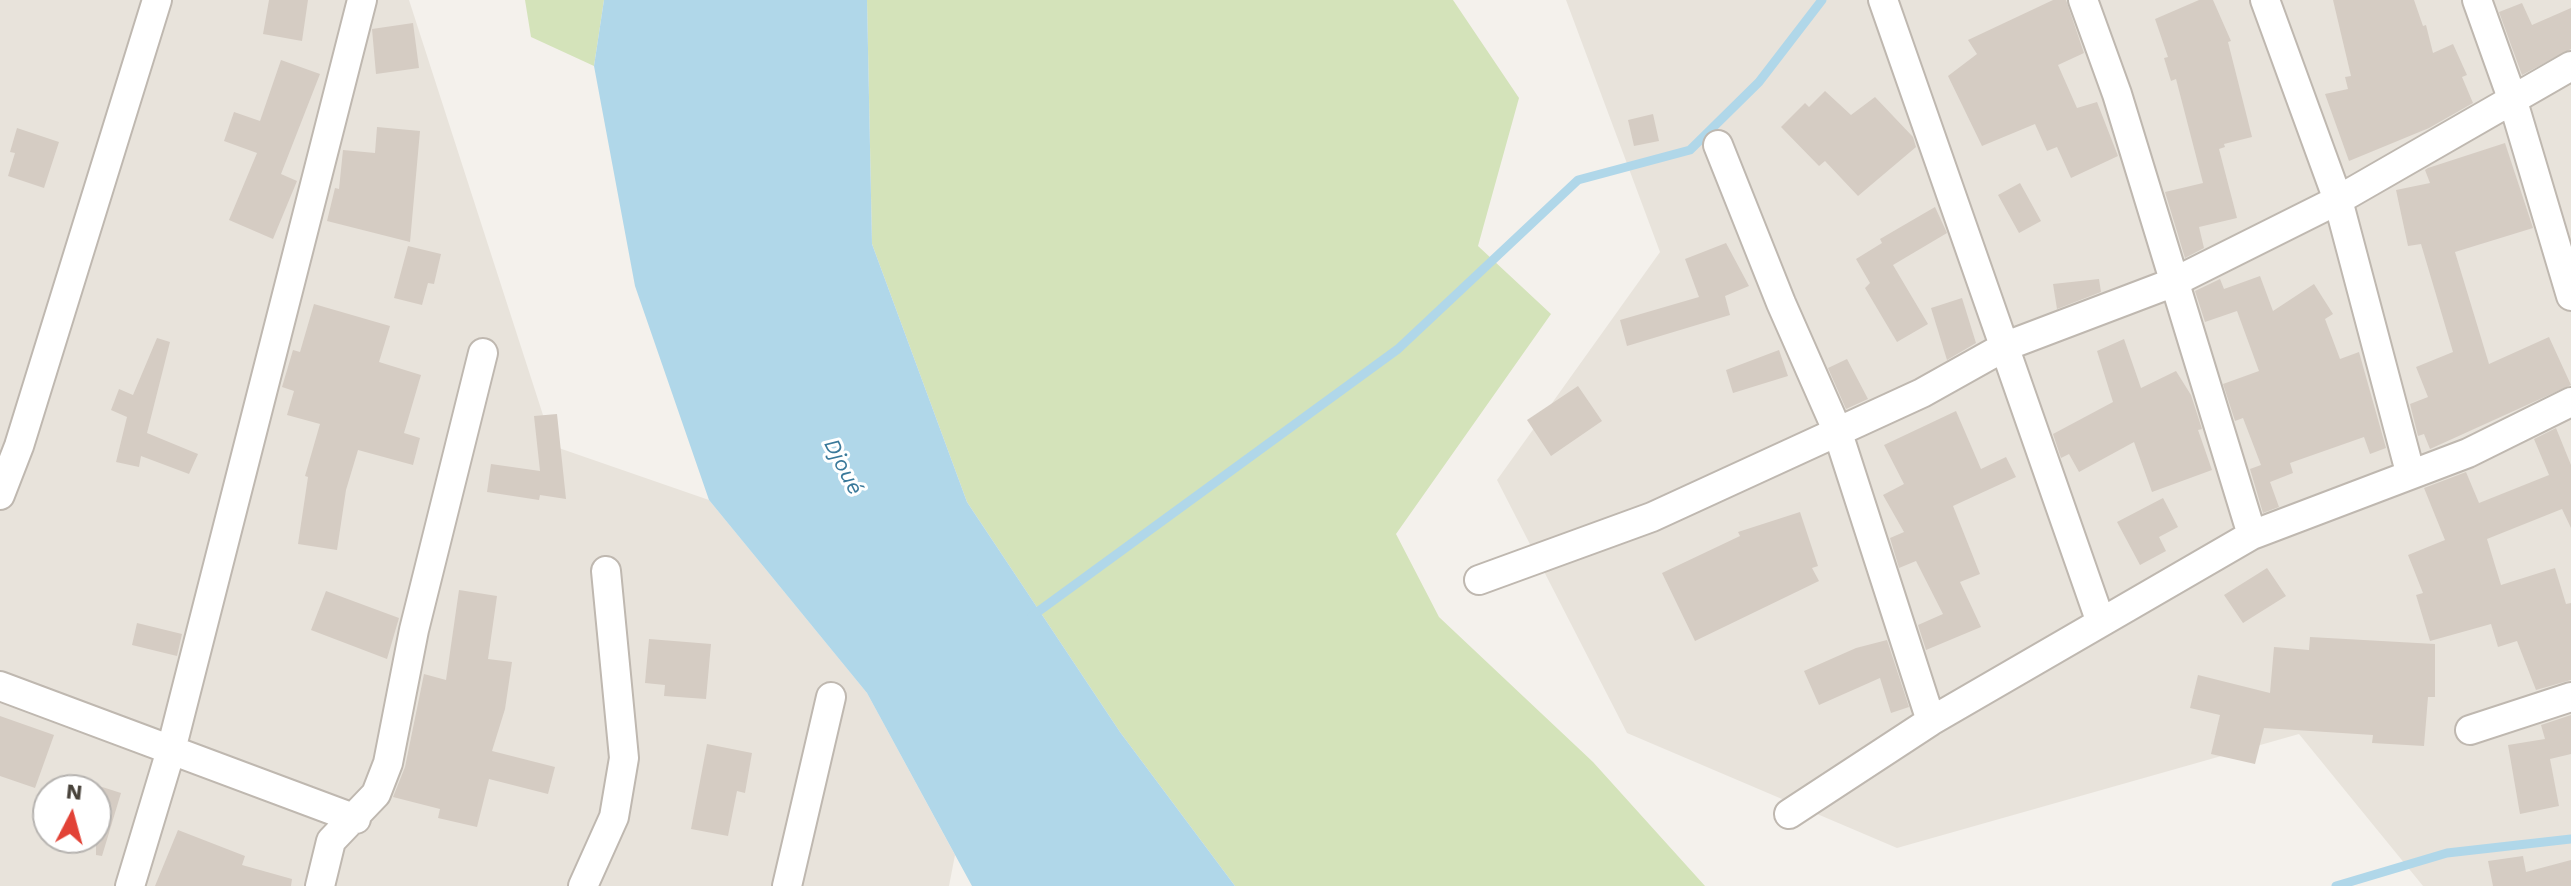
<!DOCTYPE html>
<meta charset="utf-8">
<style>
body{margin:0}
#map{position:relative;width:2571px;height:886px;overflow:hidden;background:#f4f1ec;font-family:"Work Sans",sans-serif}
canvas{display:block}
.north{position:absolute;left:32px;top:774px;width:80px;height:80px;box-sizing:border-box;background:#fff;border:2px solid #b6b3b0;border-radius:50%;rotate:6deg;font-size:22px;font-weight:700;line-height:32px;text-align:center;color:#48423a}
.north::after{content:'';display:block;margin:auto;width:28px;height:36px;background:#e24236;clip-path:polygon(50% 0,100% 100%,50% 72%,0 100%)}
</style>
<div id="map">
<canvas width="2571" height="886"></canvas>
<div class="north">N</div>
</div>
<script>
const context = document.querySelector('canvas').getContext('2d');
context.lineJoin = 'round';
function fillPath(path, color) { context.fillStyle = color; context.fill(path, 'evenodd'); }
const toPath = rows => new Path2D(rows.map(r => 'M' + r).join(''));
function stroke(path, color, width, dash) { context.strokeStyle = color; context.lineWidth = width; context.lineCap = dash ? 'butt' : 'round'; context.setLineDash(dash || []); context.stroke(path); }
function label(font, color, halo, rows, align = 'center') {
  context.font = font + ' "Work Sans",sans-serif'; context.lineWidth = 6; context.setLineDash([]); context.textBaseline = 'middle'; context.strokeStyle = halo; context.fillStyle = color; for (const [text, x, y, turn = 0] of rows) {
    context.save(); context.translate(x, y); context.rotate((+turn || 0) * Math.PI / 180); context.textAlign = isNaN(turn) ? turn : align; if (halo) context.strokeText(text, 0, 0); context.fillText(text, 0, 0); context.restore();
  }
}
const residential = toPath([
 [0,0,409,0,553,446,709,500,867,693,955,855,949,886,0,886],
 [48,790,96,790,96,838,48,838],
 [1566,0,2571,0,2571,886,2423,886,2299,734,1897,848,1627,733,1497,480,1660,252]
]);
const green = toPath([
 [525,0,604,0,594,66,531,37],
 [867,0,1453,0,1519,98,1478,246,1551,314,1396,534,1439,617,1593,762,1705,886,1235,886,1120,732,967,502,872,244]
]);
const water = toPath([
 [604,0,867,0,872,244,967,502,1120,732,1235,886,972,886,867,693,709,500,635,286,594,66]
]);
const stream = toPath([
 [1032,616,1398,349,1578,180,1690,150,1759,82,1822,0],
 [2336,886,2447,853,2571,839]
]);
const building = toPath([
 [269,0,308,0,302,41,263,34],
 [2053,0,2066,0,2084,53,2058,65,2077,108,2097,102,2118,156,2071,178,2057,147,2047,151,2035,124,1982,146,1948,76,1977,54,1968,40],
 [2199,0,2213,0,2231,41,2228,42,2252,137,2224,144,2225,147,2219,149,2237,218,2199,227,2204,248,2185,258,2165,192,2203,183,2176,79,2171,81,2164,58,2168,57,2155,19],
 [2333,0,2414,0,2423,26,2426,25,2433,53,2453,44,2467,75,2462,77,2473,103,2429,128,2349,161,2325,94,2348,89,2345,77,2351,76],
 [2522,3,2532,25,2571,8,2571,49,2522,75,2499,12],
 [413,23,419,68,376,74,372,29],
 [281,60,320,74,281,174,297,181,273,239,229,220,257,153,224,141,234,112,260,121],
 [1825,91,1851,115,1875,97,1913,137,1916,147,1858,196,1825,161,1819,166,1781,127,1805,103,1809,107],
 [1653,114,1659,141,1634,146,1628,120],
 [377,127,420,131,410,242,327,221,335,188,339,189,343,150,375,153],
 [17,128,59,142,44,188,8,176,15,153,10,152],
 [2505,143,2533,228,2455,252,2489,364,2549,337,2571,385,2430,449,2424,434,2418,436,2410,404,2428,397,2416,367,2453,352,2421,244,2408,246,2396,190,2430,183,2425,170,2428,168],
 [2020,183,2041,221,2019,233,1998,195],
 [1935,207,1947,233,1893,265,1928,324,1897,342,1865,288,1870,283,1856,259,1882,243,1880,239],
 [1726,243,1749,286,1725,296,1730,315,1627,346,1620,320,1699,297,1685,259],
 [408,246,441,254,434,284,428,283,422,305,394,298],
 [2260,276,2273,311,2314,284,2333,314,2325,319,2340,359,2359,352,2386,448,2370,454,2364,437,2290,463,2293,473,2270,482,2279,507,2263,513,2250,469,2261,465,2243,418,2235,421,2223,384,2259,371,2237,311,2205,322,2195,291,2220,279,2224,289],
 [2099,279,2101,292,2057,309,2053,284],
 [1962,298,1976,343,1947,360,1931,308],
 [314,304,390,326,379,362,421,375,404,433,420,438,413,465,358,450,346,490,337,550,298,544,308,477,305,476,320,424,287,415,294,391,282,387,293,350,300,352],
 [157,338,170,342,147,433,198,454,189,474,141,456,139,467,116,462,127,417,111,410,119,389,133,395],
 [2124,339,2141,388,2176,371,2191,395,2202,429,2198,430,2212,470,2152,492,2134,442,2079,472,2069,454,2061,458,2053,434,2113,402,2097,351],
 [1779,350,1788,376,1733,393,1726,370],
 [1847,359,1868,399,1846,409,1828,368],
 [1578,386,1602,421,1551,456,1527,420],
 [1956,411,1981,469,2006,457,2016,477,1953,506,1980,574,1960,582,1981,627,1926,650,1918,625,1943,614,1916,561,1899,568,1890,538,1904,532,1883,495,1904,484,1884,445],
 [557,414,566,499,540,495,539,500,487,492,491,464,540,471,534,416],
 [2556,428,2571,465,2571,528,2562,509,2487,539,2501,585,2555,568,2566,604,2571,603,2571,680,2536,690,2517,641,2498,647,2491,624,2430,641,2416,595,2423,593,2408,555,2445,540,2424,488,2466,472,2479,503,2549,475,2534,439],
 [2163,498,2178,527,2159,537,2166,551,2140,565,2117,522],
 [1800,512,1818,566,1812,568,1819,581,1695,641,1662,573,1740,536,1738,532],
 [2267,568,2286,596,2243,623,2224,595],
 [459,590,497,596,488,659,512,662,505,709,492,751,555,767,548,794,489,779,477,827,438,818,440,809,393,797,405,767,424,674,446,680],
 [326,591,399,618,387,659,311,630],
 [137,623,182,634,177,656,132,645],
 [2310,637,2435,644,2435,697,2428,697,2424,746,2372,743,2373,735,2264,728,2255,764,2211,754,2220,715,2190,708,2198,675,2270,693,2274,647,2309,650],
 [649,639,711,644,706,699,664,696,665,685,645,683],
 [1887,640,1909,707,1891,713,1880,678,1819,705,1804,671,1856,648],
 [2571,715,2571,754,2550,759,2559,806,2520,814,2508,745,2545,739,2541,725],
 [0,716,54,735,35,788,0,776],
 [707,744,752,753,745,793,737,791,728,836,691,829],
 [96,785,121,793,102,856,96,855],
 [178,830,245,856,242,865,292,879,291,886,155,886],
 [2523,856,2526,872,2571,860,2571,886,2493,886,2488,861]
]);
const street = toPath([
 [1883,0,2100,620],
 [2083,0,2117,94,2252,535],
 [2265,0,2338,200,2410,472],
 [2477,0,2512,98,2571,296],
 [1718,145,1781,303,1837,430,1931,721],
 [0,495,19,446,157,0],
 [1479,580,1652,517,1922,393,2006,346,2172,283,2338,200,2571,66],
 [0,686,356,819],
 [2470,730,2571,697],
 [1789,814,1931,721,2252,535,2468,453,2571,402],
 [130,886,171,750,362,0],
 [320,886,331,841,376,794,388,763,414,630,483,353],
 [583,886,614,817,624,758,606,571],
 [787,886,831,697]
]);
const waterNames = [
 ["Djoué",843,467,63]
];
fillPath(residential, '#e8e3db');
fillPath(green, '#d4e3ba');
fillPath(water, '#b0d7e9');
stroke(stream, '#b0d7e9', 9);
fillPath(building, '#d5ccc3');
stroke(street, '#bfb8b0', 32);
stroke(street, '#fff', 28);
label('italic 22px', '#3a799a', '#fff', waterNames);
</script>
